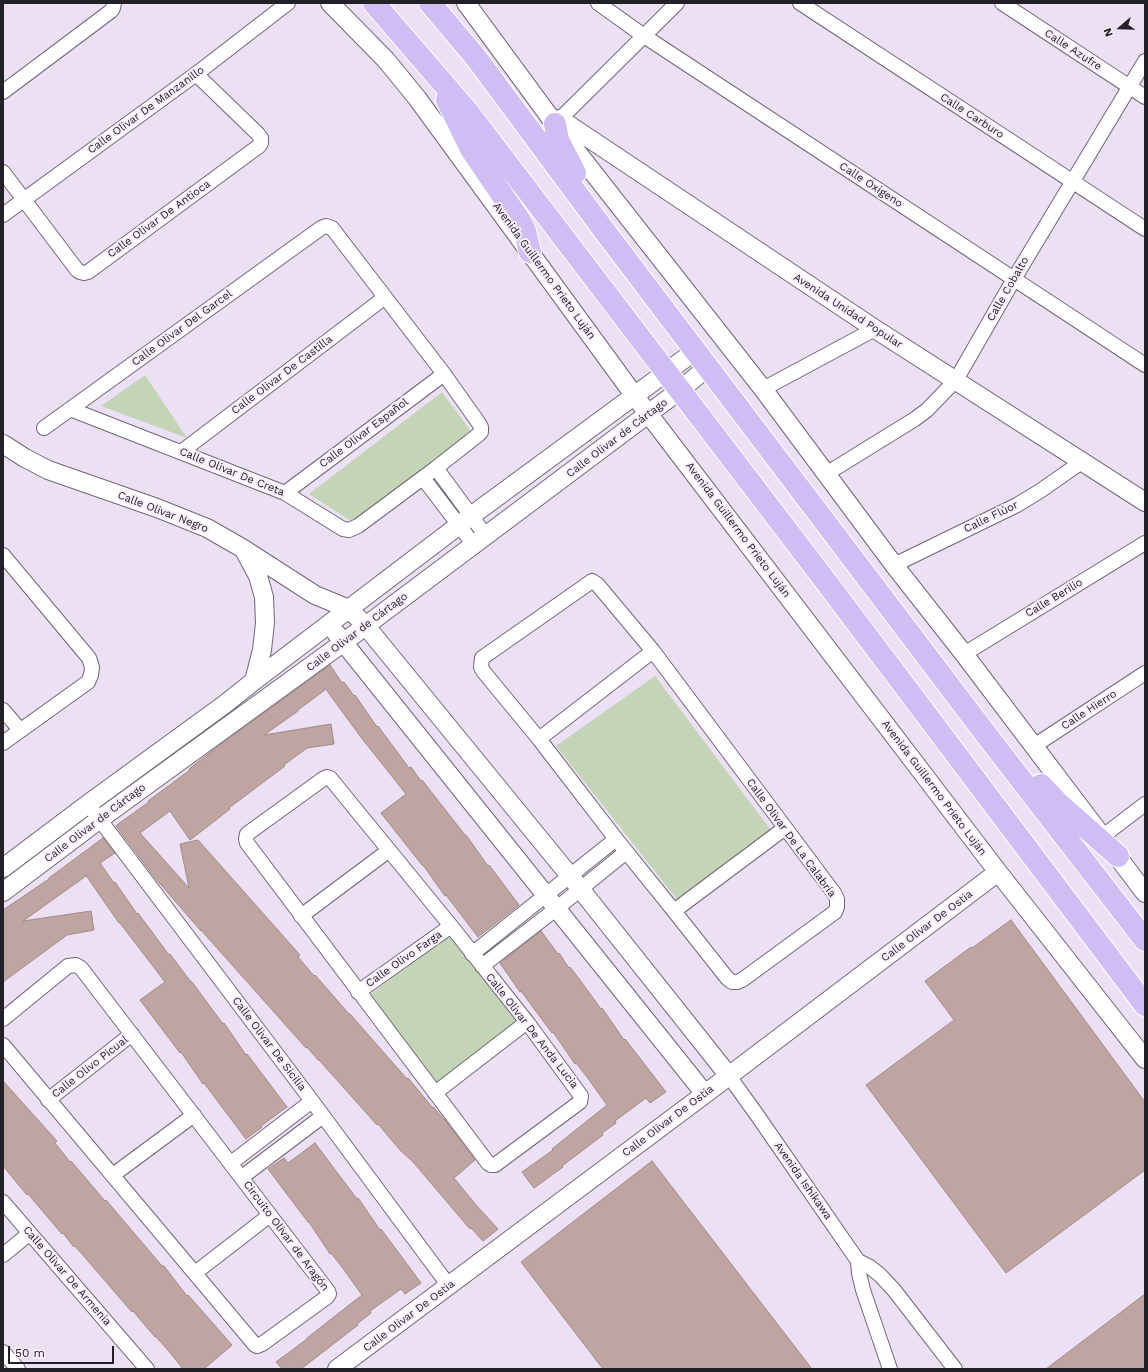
<!DOCTYPE html>
<meta charset="utf-8">
<style>
body{margin:0}
#map{position:relative;width:1148px;height:1372px;overflow:hidden;background:#ece0f4;font-family:"Work Sans",sans-serif}
canvas{display:block}
.frame{position:absolute;inset:0;border:4px solid #242027;pointer-events:none}
.north{position:absolute;left:1100px;top:8px;width:40px;height:40px;-webkit-text-stroke:3px #f8eefe;paint-order:stroke;rotate:250deg;font-size:11px;font-weight:700;line-height:16px;text-align:center;color:#242027}
.north::after{content:'';display:block;margin:auto;width:14px;height:18px;background:#242027;clip-path:polygon(50% 0,100% 100%,50% 72%,0 100%)}
.scale{position:absolute;left:8px;top:1346px;width:106px;height:18px;box-sizing:border-box;border:2px solid #242027;border-top:0;padding-left:5px;font-size:12px;line-height:14px;white-space:nowrap;color:#242027;-webkit-text-stroke:3px #f8eefe;paint-order:stroke}
</style>
<div id="map">
<canvas width="1148" height="1372"></canvas>
<div class="frame"></div>
<div class="north">N</div>
<div class="scale">50 m</div>
</div>
<script>
const context = document.querySelector('canvas').getContext('2d');
context.lineJoin = 'round';
function fillPath(path, color) { context.fillStyle = color; context.fill(path, 'evenodd'); }
const toPath = rows => new Path2D(rows.map(r => 'M' + r).join(''));
function stroke(path, color, width, dash) { context.strokeStyle = color; context.lineWidth = width; context.lineCap = dash ? 'butt' : 'round'; context.setLineDash(dash || []); context.stroke(path); }
function label(font, color, halo, rows, align = 'center') {
  context.font = font + ' "Work Sans",sans-serif'; context.lineWidth = 4; context.setLineDash([]); context.textBaseline = 'middle'; context.strokeStyle = halo; context.fillStyle = color; for (const [text, x, y, turn = 0] of rows) {
    context.save(); context.translate(x, y); context.rotate((+turn || 0) * Math.PI / 180); context.textAlign = isNaN(turn) ? turn : align; if (halo) context.strokeText(text, 0, 0); context.fillText(text, 0, 0); context.restore();
  }
}
const green = toPath([
 [145,375,187,438,101,406],
 [442,392,473,434,354,523,309,494],
 [655,676,773,833,679,902,556,746],
 [454,932,526,1022,435,1092,364,999]
]);
const building = toPath([
 [330,665,342,683,344,682,354,696,355,695,377,727,378,726,409,768,411,767,421,781,422,780,465,835,466,835,488,866,489,865,519,905,478,937,446,895,445,896,423,865,422,865,381,813,406,794,360,736,325,688,325,690,298,710,298,711,264,735,331,724,334,744,307,748,284,765,285,766,229,808,230,809,216,820,190,840,170,811,140,833,189,888,180,844,198,840,300,955,298,957,314,976,315,975,349,1014,350,1014,407,1079,408,1078,433,1108,433,1107,445,1120,475,1160,454,1178,476,1205,498,1229,483,1241,471,1228,470,1229,413,1162,400,1150,378,1124,377,1125,319,1060,318,1060,307,1047,306,1048,201,930,201,931,155,878,116,826,118,825,118,824,149,802,148,801,190,770,189,769,217,747,330,665],
 [103,838,115,853,100,863,114,883,115,882,137,914,138,913,169,955,170,954,191,982,192,982,223,1024,224,1023,246,1055,247,1054,287,1107,261,1126,262,1127,246,1139,204,1083,203,1084,181,1052,180,1053,140,1000,165,982,120,923,119,923,85,874,86,876,23,921,91,911,94,930,67,935,3,982,3,910,49,879,49,878,103,838],
 [1011,920,1145,1102,1145,1170,1006,1273,866,1085,954,1020,925,981,971,947,972,948,1011,920],
 [541,931,558,954,559,953,569,968,570,967,580,980,601,1009,602,1008,624,1040,625,1039,666,1092,650,1103,646,1098,615,1121,616,1123,602,1133,603,1135,562,1166,563,1167,534,1188,522,1172,553,1150,552,1149,607,1105,587,1077,576,1063,575,1064,553,1032,552,1033,521,991,520,992,500,963,541,931],
 [3,1081,47,1130,57,1141,55,1143,70,1162,71,1161,105,1201,106,1200,162,1266,164,1266,187,1296,188,1295,232,1345,204,1369,183,1369,167,1349,155,1336,155,1337,133,1311,132,1312,75,1246,74,1247,63,1233,62,1234,28,1194,27,1195,3,1166,3,1081],
 [315,1143,357,1199,358,1198,380,1230,381,1229,421,1283,405,1294,401,1289,370,1311,371,1313,357,1324,358,1325,301,1369,282,1369,276,1362,307,1339,307,1338,362,1295,342,1267,331,1253,330,1254,309,1222,308,1222,268,1169,284,1158,288,1163,315,1143],
 [652,1161,812,1369,603,1369,521,1262,652,1161],
 [1145,1294,1145,1369,1046,1369,1145,1294]
]);
const minor = toPath([
 [598,3,644,36,1145,365],
 [800,3,1145,229],
 [1002,3,1145,97],
 [3,92,111,11,113,8,114,3],
 [560,119,677,3],
 [3,172,77,270,80,272,84,273,88,272,259,146,261,143,261,138,258,134,196,74],
 [3,215,196,74,288,3],
 [763,389,875,329],
 [44,428,321,228,326,226,332,228,444,374,478,422,481,427,481,432,478,435,436,468,358,526,349,530,343,529,285,493,70,409],
 [181,452,384,298],
 [436,468,486,536],
 [826,474,915,419,927,410,956,380,1014,279,1145,61],
 [423,478,474,545],
 [285,493,444,374],
 [3,555,89,658,92,667,91,675,88,682,3,743],
 [894,565,1017,505,1040,491,1083,461],
 [592,581,597,584,653,651,834,893,837,899,837,907,835,912,742,980,737,982,732,982,727,978,674,911,616,839,539,739,483,671,481,667,482,658,592,581],
 [964,654,1145,543],
 [3,710,20,730],
 [539,739,653,651],
 [1034,746,1145,673],
 [327,777,330,778,451,926,527,1022,581,1096,580,1102,495,1165,491,1165,488,1163,247,843,246,839,247,834,323,779,327,777],
 [88,804,312,1101,449,1286],
 [1103,836,1145,804],
 [674,911,785,828],
 [301,916,388,851],
 [472,954,616,839],
 [482,966,556,909,626,852],
 [358,992,451,926],
 [3,1019,68,966,76,965,81,968,328,1291,329,1294,327,1297,262,1344,257,1346,255,1345,3,1045],
 [729,1076,757,1115,858,1261],
 [435,1093,527,1022],
 [48,1100,132,1034],
 [231,1163,312,1101],
 [113,1175,194,1115],
 [242,1177,323,1116],
 [3,1202,147,1369],
 [3,1255,30,1233],
 [195,1273,270,1215],
 [3,1352,18,1369],
 [890,1369,863,1290,859,1273,858,1261,870,1267,880,1275,894,1290,955,1369]
]);
const tertiary = toPath([
 [330,3,386,60,417,98,634,395,998,872,1145,1059],
 [466,3,555,124,763,389,894,565,964,654,1145,893],
 [556,123,560,119,875,329,1145,502],
 [3,444,25,458,48,470,157,508,207,528,242,548,315,595,349,609,365,625,570,876,729,1076],
 [244,550,258,576,264,597,265,623,262,650,254,681],
 [336,633,705,1094],
 [3,868,88,804,225,704,254,681,471,516,695,351],
 [3,892,100,819,344,642,680,390,708,367],
 [337,1369,705,1094,998,872]
]);
const primary = toPath([
 [374,3,467,111,830,587,1145,1005],
 [430,3,477,59,606,233,988,737,1145,940],
 [447,100,471,149,520,221,525,231,530,252],
 [555,124,558,140,575,173],
 [1041,785,1058,803,1118,856]
]);
const streetNames = [
 ["Calle Azufre",1073,50,33],
 ["Calle Olivar De Manzanillo",146,110,-36],
 ["Calle Carburo",972,116,33],
 ["Calle Oxígeno",871,185,33],
 ["Calle Olivar De Antioca",159,219,-36],
 ["Avenida Guillermo Prieto Luján",544,271,54],
 ["Calle Cobalto",1008,289,-60],
 ["Avenida Unidad Popular",848,311,33],
 ["Calle Olivar Del Garcel",182,328,-36],
 ["Calle Olivar De Castilla",282,375,-37],
 ["Calle Olivar Español",364,433,-37],
 ["Calle Olivar de Cártago",617,438,-37],
 ["Calle Olivar De Creta",232,472,22],
 ["Calle Olivar Negro",163,512,21],
 ["Calle Flúor",991,517,-26],
 ["Avenida Guillermo Prieto Luján",738,530,53],
 ["Calle Berilio",1054,598,-31],
 ["Calle Olivar de Cártago",357,632,-37],
 ["Calle Hierro",1089,710,-33],
 ["Avenida Guillermo Prieto Luján",934,788,53],
 ["Calle Olivar de Cártago",95,823,-37],
 ["Calle Olivar De La Calabria",791,838,54],
 ["Calle Olivar De Ostia",927,926,-37],
 ["Calle Olivo Farga",404,959,-35],
 ["Calle Olivar De Anda Lucia",532,1031,52],
 ["Calle Olivar De Sicilia",269,1044,53],
 ["Calle Olivo Picual",90,1067,-38],
 ["Calle Olivar De Ostia",668,1121,-37],
 ["Avenida Ishikawa",803,1181,55],
 ["Circuito Olivar de Aragón",286,1236,53],
 ["Calle Olivar De Armenia",67,1276,49],
 ["Calle Olivar De Ostia",409,1316,-37]
];
fillPath(green, '#c3d5b6');
fillPath(building, '#bea5a1');
stroke(building, '#a28a86', 1);
stroke(minor, '#726778', 16);
stroke(tertiary, '#726778', 20);
stroke(primary, '#fff', 24);
stroke(minor, '#fff', 14);
stroke(tertiary, '#fff', 18);
stroke(primary, '#cfbdf3', 22);
label('11px', '#242027', '#f8eefe', streetNames);
</script>
